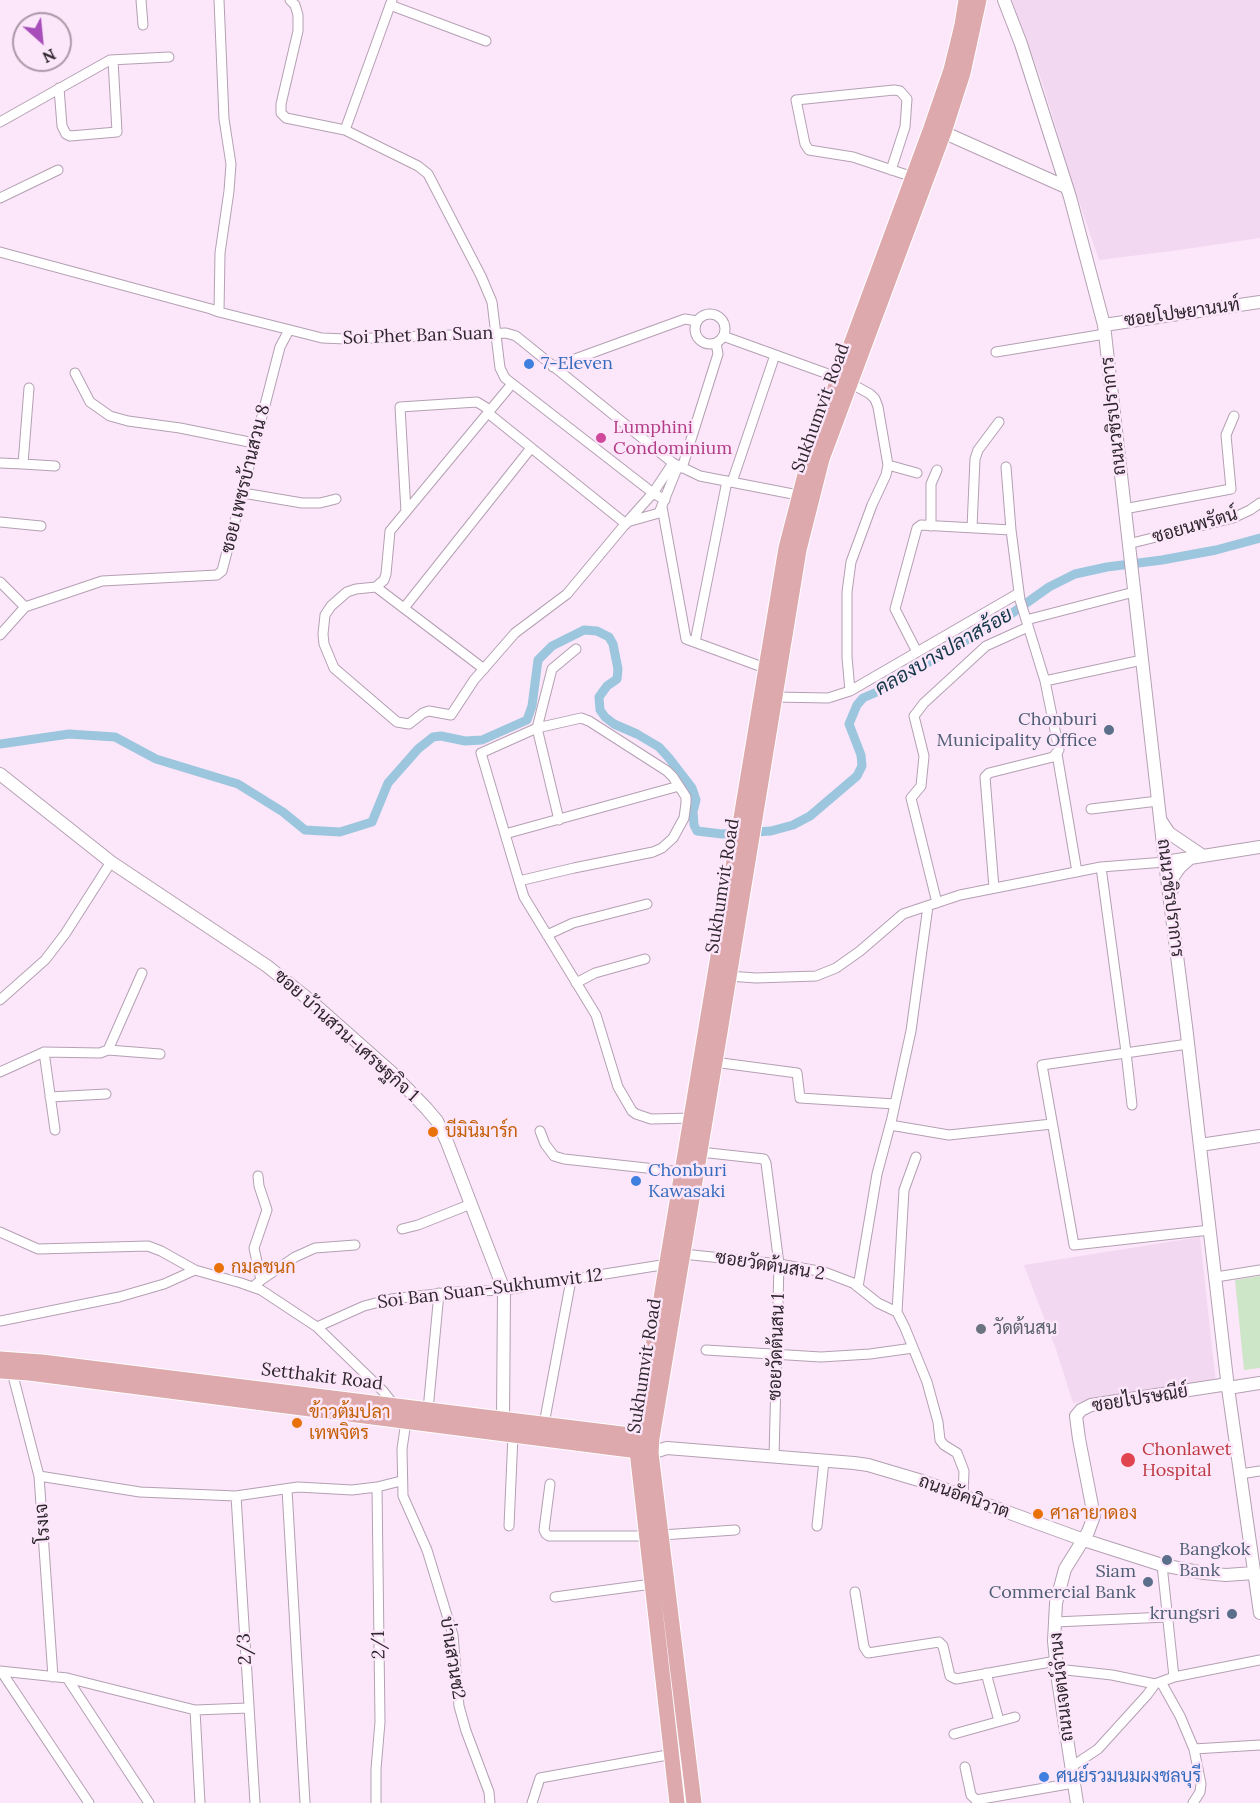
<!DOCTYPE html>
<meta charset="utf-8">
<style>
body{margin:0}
#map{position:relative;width:1260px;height:1803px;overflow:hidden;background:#fce6fa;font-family:Lora,serif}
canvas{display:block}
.north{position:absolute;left:12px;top:12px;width:60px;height:60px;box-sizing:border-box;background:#fce6fa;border:2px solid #aa99a8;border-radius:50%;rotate:153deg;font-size:16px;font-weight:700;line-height:24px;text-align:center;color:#2e262d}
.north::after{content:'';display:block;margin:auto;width:21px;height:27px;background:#a74ebb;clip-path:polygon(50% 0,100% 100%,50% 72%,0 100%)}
</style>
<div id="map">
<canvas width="1260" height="1803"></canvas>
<div class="north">N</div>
</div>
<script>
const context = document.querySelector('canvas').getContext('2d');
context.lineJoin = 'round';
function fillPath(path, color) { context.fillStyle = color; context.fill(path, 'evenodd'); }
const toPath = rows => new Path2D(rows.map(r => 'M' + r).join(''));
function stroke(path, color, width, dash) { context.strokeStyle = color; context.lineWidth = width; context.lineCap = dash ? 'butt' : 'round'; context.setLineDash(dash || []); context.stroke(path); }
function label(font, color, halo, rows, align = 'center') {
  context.font = font + ' Lora,Sarabun,serif'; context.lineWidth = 5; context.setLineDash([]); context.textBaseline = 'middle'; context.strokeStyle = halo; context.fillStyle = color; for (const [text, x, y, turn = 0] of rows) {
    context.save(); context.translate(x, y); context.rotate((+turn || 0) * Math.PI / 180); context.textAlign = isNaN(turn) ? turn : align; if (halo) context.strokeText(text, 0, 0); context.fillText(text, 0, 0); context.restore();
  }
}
const built = toPath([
 [1012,0,1260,0,1260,238,1179,250,1099,260,1072,181,1043,85],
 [1200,1237,1216,1384,1073,1403,1057,1352,1024,1265]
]);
const green = toPath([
 [1260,1276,1260,1368,1244,1370,1235,1280]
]);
const canal = toPath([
 [0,744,69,734,115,737,156,759,238,784,283,812,305,830,340,832,372,822,388,783,418,749,433,737,441,736,465,741,482,740,527,720,532,706,538,660,552,646,584,630,597,631,609,637,613,644,618,669,617,679,607,686,599,697,600,710,605,717,614,724,637,734,659,747,669,758,692,788,696,800,693,811,694,825,697,831,722,834,771,831,793,825,810,816,857,776,862,766,861,755,849,724,857,705,863,698,879,691,1011,614,1049,587,1075,574,1107,567,1162,560,1216,550,1260,538]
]);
const minor = toPath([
 [141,0,143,25],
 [290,0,295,5,298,15,298,31,281,104,281,113,286,118,345,130,418,166,428,174,481,276,492,302,500,368,505,378,653,493,665,500],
 [390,5,486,41],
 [59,88,62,126,66,134,70,136,117,132,113,60],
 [0,122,110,60,169,57],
 [345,130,392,0],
 [891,170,905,127,907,99,900,91,894,90,796,100,805,144,809,150,853,157,913,177],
 [0,198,58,170],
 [0,252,211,309,219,312,322,338,346,339,506,333,516,336,673,463,700,476,798,495],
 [219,312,220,253,229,191,231,164,224,119,219,0],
 '695 329a15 15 0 1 1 30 0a15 15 0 1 1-30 0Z',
 [723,336,839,378],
 [996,352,1105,334],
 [553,367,685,319,697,321],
 [75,373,90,402,110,416,128,421,180,428,254,443],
 [850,383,870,394,875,399,878,407,888,465,886,475,872,505,851,562,847,592,847,657,850,691],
 [511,385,390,531,386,574,384,580,376,587,356,589,347,592,331,606,325,615,323,634,324,644,334,668,397,722,409,724,423,713,429,711,451,715,474,680,515,633,567,594,627,522,659,513,678,466],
 [488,413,626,524],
 [0,463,23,464,29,388],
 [23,464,55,466],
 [888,465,917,473],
 [682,468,718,354,716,343],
 [732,482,775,355],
 [243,493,302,503,320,503,336,499],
 [662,507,686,639,765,668],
 [1124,509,1231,489,1226,435,1234,416],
 [406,512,400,407,477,402,490,410],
 [628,521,653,493,673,463],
 [0,522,41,526],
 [931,526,931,484,937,470],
 [972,528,975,459,978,450,999,422],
 [1128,544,1233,518,1250,510,1260,503],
 [0,582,25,607],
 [376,587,484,669],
 [404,608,531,448],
 [1026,620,1134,592],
 [0,635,25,607,102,581,217,575,222,571,280,347,289,330],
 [695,642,727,481],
 [917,652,895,609,917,528,921,525,1011,530],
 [1045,681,1142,660],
 [774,697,828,698,850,691,1019,593],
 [1057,754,1077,872],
 [1091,809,1158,801],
 [559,820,537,728,552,669,576,649],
 [505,834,679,786],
 [1101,867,1126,1052,1132,1105],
 [519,881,574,868,653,852,662,848,673,838,684,818,686,803,686,797,673,777,667,771,589,721,581,718,537,728,481,753,505,834,519,881,524,897,596,1015,618,1087,632,1111,636,1114,651,1119,694,1118],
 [994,888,985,777,989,773,1053,757,1059,750,1045,681,1020,600,1011,530,1006,467],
 [937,903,911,798,921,786,924,756,914,716,924,703,986,646,1028,627],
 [547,935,573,923,647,904],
 [728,976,756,978,816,976,836,968,860,951,903,914,960,895,1101,867,1165,862],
 [576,983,595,973,645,959],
 [0,1000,45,960,65,934,111,862],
 [1188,1044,1042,1065,1074,1245,1210,1230],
 [108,1050,142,973],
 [44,1052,55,1130],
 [714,1062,797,1073,800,1098,895,1104],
 [0,1072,44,1052,100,1053,108,1050,160,1054],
 [50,1097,106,1094],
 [890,1125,949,1135,1052,1124],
 [540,1131,545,1144,554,1156,564,1159,683,1172],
 [700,1152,764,1159,766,1163,779,1264,774,1457],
 [258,1176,259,1186,267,1210,254,1248,261,1280],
 [402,1229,418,1225,471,1204],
 [0,1232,38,1249,148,1246,161,1251,195,1270,241,1283,261,1290,317,1327,383,1391,394,1405],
 [683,1254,779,1264,824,1272,853,1283,878,1303,897,1312,905,1328,927,1382,938,1422,940,1440,944,1445,957,1453,964,1471,963,1496],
 [1216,1277,1260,1270],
 [253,1287,261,1280,295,1257,315,1248,355,1245],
 [858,1287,877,1174,892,1118,911,1031,928,906],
 [897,1312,904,1190,916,1157],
 [0,1321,119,1297,164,1284,195,1270],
 [317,1327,364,1306,391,1299,454,1292,504,1290,668,1264],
 [706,1350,821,1357,870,1354,913,1348],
 [12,1372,39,1476,53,1677],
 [428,1410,439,1293],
 [406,1421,402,1449,403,1496,427,1550,453,1635,459,1706,466,1731,489,1792,490,1803],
 [544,1424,571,1280],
 [1240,1474,1260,1471],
 [39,1476,140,1492,236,1496,298,1487,352,1490,377,1487,401,1481],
 [550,1484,544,1530,546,1534,549,1536,646,1536],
 [287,1489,305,1803],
 [236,1496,255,1803],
 [509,1526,513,1435],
 [817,1526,824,1461],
 [662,1535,735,1530],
 [1162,1565,1174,1677],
 [855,1592,864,1647,868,1653,939,1642,943,1646,950,1676,956,1679,1056,1661],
 [555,1597,652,1584],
 [1055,1622,1167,1617],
 [1057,1669,1112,1675,1155,1684,1174,1677,1260,1660],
 [0,1671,67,1678,195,1710,248,1708],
 [1,1671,89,1803],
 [986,1673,999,1721],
 [67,1678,149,1803],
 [1161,1682,1180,1716,1194,1749,1201,1784,1200,1792,1193,1803],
 [195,1710,200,1803],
 [954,1734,1015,1717],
 [1194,1749,1260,1745],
 [965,1767,971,1795,976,1800,1074,1783],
 [1071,1767,1098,1749,1147,1695,1155,1684],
 [376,1803,376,1769,380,1722,377,1487],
 [532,1803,540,1778,673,1754]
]);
const tertiary = toPath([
 [1004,0,1021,44,1070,197,1104,325,1165,862,1186,1026,1228,1388,1260,1613],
 [936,129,1066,187],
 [1104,325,1260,302],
 [0,774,111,862,267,966,312,1002,391,1072,426,1108,437,1121,447,1142,504,1290,503,1419],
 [1161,821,1169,833,1203,856],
 [1165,862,1260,847],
 [1172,890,1173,877,1180,867,1189,859],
 [1200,1145,1260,1136],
 [1228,1388,1260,1383],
 [651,1453,667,1448,854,1463,868,1465,922,1481,1084,1540,1162,1565,1204,1573,1226,1575,1254,1573],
 [1077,1803,1058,1680,1054,1641,1056,1603,1065,1569,1088,1532,1094,1516,1079,1439,1076,1416,1081,1410,1091,1405,1228,1384]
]);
const primary = toPath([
 [0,1359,42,1362,646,1437],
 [0,1371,29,1373,646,1452],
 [677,1803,637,1451,638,1436,786,548,810,455,931,128,951,70,962,25,966,0],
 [694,1803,651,1453,652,1438,721,1026,799,550,822,459,944,132,963,73,979,0]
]);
const markers = [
 [529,364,6,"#3f7fe0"],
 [601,438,6,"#d1479c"],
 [1109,730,6,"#5c6f8a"],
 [433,1132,6,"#e8710a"],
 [636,1181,6,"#3f7fe0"],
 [219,1268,6,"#e8710a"],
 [981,1329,6,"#6b7280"],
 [297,1423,6,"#e8710a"],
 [1128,1460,8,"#e0444e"],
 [1038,1514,6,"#e8710a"],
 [1167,1560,6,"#5c6f8a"],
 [1148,1582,6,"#5c6f8a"],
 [1232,1614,6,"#5c6f8a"],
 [1044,1777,6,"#3f7fe0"]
];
const streetNames = [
 ["ซอยโปษยานนท์",1182,313,-8],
 ["Soi Phet Ban Suan",418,336,-2],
 ["Sukhumvit Road",821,408,-70],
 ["ถนนวชิรปราการ",1114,416,-96],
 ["ซอย เพชรบ้านสวน 8",246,479,-76],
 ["ซอยนพรัตน์",1195,526,-16],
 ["Sukhumvit Road",723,886,-81],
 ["ถนนวชิรปราการ",1170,898,83],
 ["ซอย บ้านสวน-เศรษฐกิจ 1",346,1036,42],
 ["ซอยวัดต้นสน 2",770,1266,9],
 ["Soi Ban Suan-Sukhumvit 12",490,1289,-7],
 ["ซอยวัดต้นสน 1",777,1347,-88],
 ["Sukhumvit Road",645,1366,-81],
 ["Setthakit Road",322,1377,7],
 ["ซอยไปรษณีย์",1140,1399,-9],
 ["ถนนอัคนิวาต",964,1497,20],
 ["โรงเจ",43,1523,-94],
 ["2/1",379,1645,-91],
 ["2/3",245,1649,-93],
 ["บ่านสวนซ2",452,1658,81],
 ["ถนนเจตน์จำนง",1062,1687,-96]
];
const shopNames = [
 ["7-Eleven",541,364],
 ["Chonburi",648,1171],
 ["Kawasaki",648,1192],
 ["ศนย์รวมนมผงชลบุรี",1056,1777]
];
const hotelNames = [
 ["Lumphini",613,428],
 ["Condominium",613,449]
];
const serviceNames = [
 ["Chonburi",1097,720],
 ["Municipality Office",1097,741],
 ["Bangkok",1179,1550,"left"],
 ["Bank",1179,1571,"left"],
 ["Siam",1136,1572],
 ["Commercial Bank",1136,1593],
 ["krungsri",1220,1614]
];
const foodNames = [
 ["บีมินิมาร์ก",445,1132],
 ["กมลชนก",231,1268],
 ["ข้าวต้มปลา",309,1413],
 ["เทพจิตร",309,1434],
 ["ศาลายาดอง",1050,1514]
];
const worshipNames = [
 ["วัดต้นสน",993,1329]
];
const healthNames = [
 ["Chonlawet",1142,1450],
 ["Hospital",1142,1471]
];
const waterNames = [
 ["คลองบางปลาสร้อย",944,652,-30]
];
fillPath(built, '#f3d8f1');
fillPath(green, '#cde6c7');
stroke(canal, '#9cc6de', 9);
stroke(minor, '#b4a0b3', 11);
stroke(tertiary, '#b4a0b3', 14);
stroke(primary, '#fff', 17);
stroke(minor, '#fff', 9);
stroke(tertiary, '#fff', 12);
stroke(primary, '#dda9ad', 15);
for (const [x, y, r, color] of markers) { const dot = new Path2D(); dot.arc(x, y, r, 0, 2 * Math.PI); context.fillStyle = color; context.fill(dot); stroke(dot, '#fce6fa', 2); }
label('18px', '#2e262d', '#fce6fa', streetNames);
label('18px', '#366cbe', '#fce6fa', shopNames, 'left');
label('18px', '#b23c85', '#fce6fa', hotelNames, 'left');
label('18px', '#4e5e75', '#fce6fa', serviceNames, 'right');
label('18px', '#c56008', '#fce6fa', foodNames, 'left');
label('18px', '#5b616d', '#fce6fa', worshipNames, 'left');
label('18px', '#be3a42', '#fce6fa', healthNames, 'left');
label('italic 20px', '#133849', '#fce6fa', waterNames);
</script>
